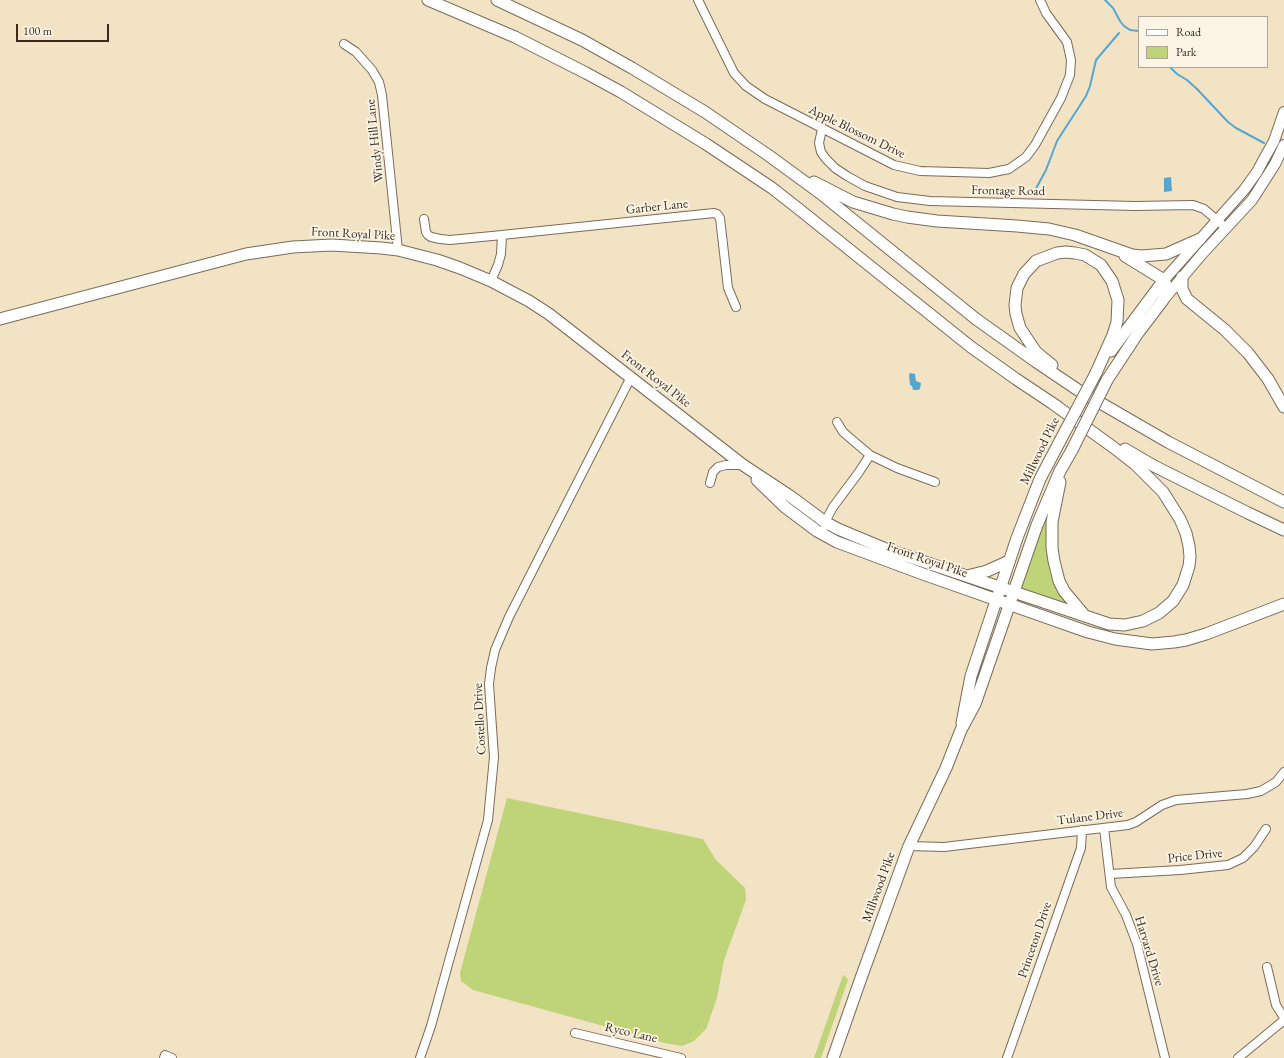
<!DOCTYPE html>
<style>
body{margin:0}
#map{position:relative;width:1284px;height:1058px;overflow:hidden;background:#f3e3c5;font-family:"EB Garamond",serif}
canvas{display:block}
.legend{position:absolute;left:1138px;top:16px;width:130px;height:52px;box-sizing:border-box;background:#fcf5e5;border:1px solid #afa495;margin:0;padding:5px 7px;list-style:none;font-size:12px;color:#3b2a1e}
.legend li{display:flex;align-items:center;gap:8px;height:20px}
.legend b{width:20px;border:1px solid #afa495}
.scale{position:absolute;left:16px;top:24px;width:93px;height:18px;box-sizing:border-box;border:2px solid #3b2a1e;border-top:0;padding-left:5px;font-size:12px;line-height:14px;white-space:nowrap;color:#3b2a1e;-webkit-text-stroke:3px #fcf5e5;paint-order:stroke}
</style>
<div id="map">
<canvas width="1284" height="1058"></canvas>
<ul class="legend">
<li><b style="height:5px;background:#fff"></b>Road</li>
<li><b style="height:11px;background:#bfd478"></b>Park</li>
</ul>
<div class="scale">100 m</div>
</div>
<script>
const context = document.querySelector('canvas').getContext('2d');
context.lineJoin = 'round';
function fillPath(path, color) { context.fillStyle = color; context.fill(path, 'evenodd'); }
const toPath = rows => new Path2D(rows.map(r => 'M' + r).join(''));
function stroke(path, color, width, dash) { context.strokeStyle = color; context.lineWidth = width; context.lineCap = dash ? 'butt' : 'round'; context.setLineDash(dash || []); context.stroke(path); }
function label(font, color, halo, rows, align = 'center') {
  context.font = font + ' "EB Garamond",serif'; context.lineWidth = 3.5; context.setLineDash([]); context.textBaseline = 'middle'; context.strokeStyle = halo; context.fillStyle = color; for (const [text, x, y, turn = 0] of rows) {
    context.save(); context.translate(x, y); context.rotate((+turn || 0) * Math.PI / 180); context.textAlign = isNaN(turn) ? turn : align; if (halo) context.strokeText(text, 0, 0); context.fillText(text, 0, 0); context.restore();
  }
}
const green = toPath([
 [1052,502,1061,595,1071,608,1022,590,1022,586,1050,503],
 [507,798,703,839,716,860,745,888,746,900,724,960,717,998,706,1029,694,1041,682,1046,665,1043,473,990,461,981,460,973],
 [843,975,846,977,848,980,821,1058,814,1058]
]);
const water = toPath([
 [1171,177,1172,191,1164,192,1164,178],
 [910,373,915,374,916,381,921,383,920,389,918,390,913,390,912,386,910,385,909,375]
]);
const stream = toPath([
 [1105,0,1113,8,1120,21,1124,26,1130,30,1139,31],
 [1170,67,1177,74,1187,80,1197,89,1228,122,1236,128,1264,143],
 [1033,194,1046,170,1057,141,1086,96,1090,86,1096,60,1119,33]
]);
const minor = toPath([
 [698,0,734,73,746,86,765,99,894,165,920,171,989,173,1009,169,1026,157,1035,145,1061,98,1070,75,1071,60,1067,42,1046,13,1040,0],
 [344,44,356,52,372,70,379,82,382,95,398,250],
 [822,129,819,143,821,152,826,159,835,168,847,176,865,186,897,197,930,201,1135,206,1193,205,1204,209,1226,228],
 [424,219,426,232,428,235,431,237,440,239,450,240,492,236,714,213,717,214,720,218,728,288,736,307],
 [491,281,498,265,501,254,502,235],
 [837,422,843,432,870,455,897,468,935,482],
 [710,483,713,472,718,467,726,465,743,465],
 [825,526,825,522,833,507,859,472,870,455],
 [1104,828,1111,887,1126,915,1137,944,1165,1058],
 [909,846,944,847,1128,825,1136,822,1162,805,1176,800,1247,794,1261,791,1276,782,1284,772],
 [1110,874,1180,870,1228,865,1243,858,1254,847,1266,829],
 [1267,967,1276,1005,1284,1018],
 [575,1033,681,1058],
 [164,1058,165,1055,172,1058],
 [420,1058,431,1026,488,820,494,757,489,684,491,668,495,650,509,617,631,377],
 [1007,1058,1081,848,1082,830],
 [1238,1058,1284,1020]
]);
const major = toPath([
 [1164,280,1244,190,1257,172,1265,157,1274,141,1284,112],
 [1164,299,1202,254,1252,200,1275,164,1284,145]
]);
const highway = toPath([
 [428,0,515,37,586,73,621,92,706,144,772,188,800,210,971,347,1016,379,1058,407],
 [497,0,582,40,632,68,705,112,768,155,820,193,976,319,1035,361,1078,390,1168,442,1284,502],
 [814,182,853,202,893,214,907,217,937,221,1017,226,1049,229,1075,235,1132,255,1142,256,1166,254,1200,239],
 [1182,277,1182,289,1187,299,1225,330,1248,353,1268,379,1284,407],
 [0,319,246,254,293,247,332,245,381,248,398,250,437,260,460,268,491,281,529,301,549,314,743,465,790,496,825,522,838,529,886,549,1109,624,1125,625,1143,621,1159,613,1173,601,1183,585,1189,566,1190,557,1189,546,1186,533,1180,519,1163,492,1136,465,1113,447,1052,403],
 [1111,351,1164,280],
 [1052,365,1036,352,1020,328,1016,314,1015,305,1017,288,1024,274,1036,261,1057,253,1066,252,1075,253,1085,255,1101,265,1112,281,1118,300,1117,322,1113,335,1096,373],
 [1107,380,1138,333,1163,300,1167,288,1164,280,1125,256],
 [1125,449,1154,466,1248,513,1284,530],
 [757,480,785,507,817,531,837,542,923,574,1088,632,1115,639,1152,644,1174,642,1186,640,1206,634,1284,604],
 [1060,482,1052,522,1052,548,1054,561,1059,581,1064,591,1085,616],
 [967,576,987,571,1009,561],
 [962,723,971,676,1017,538,1040,479,1060,441],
 [833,1058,861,978,909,846,946,768,961,730,975,704,1037,525,1060,471,1072,450]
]);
const highwayBridge = toPath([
 [1060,441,1096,373],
 [1072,450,1107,380]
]);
const streetNames = [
 ["Apple Blossom Drive",857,132,26],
 ["Windy Hill Lane",375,141,-96],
 ["Frontage Road",1008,191,1],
 ["Garber Lane",657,207,-6],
 ["Front Royal Pike",353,234,3],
 ["Front Royal Pike",656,379,38],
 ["Millwood Pike",1040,451,-64],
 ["Front Royal Pike",927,560,19],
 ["Costello Drive",480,719,-93],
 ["Tulane Drive",1090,817,-7],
 ["Price Drive",1195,856,-6],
 ["Millwood Pike",879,887,-70],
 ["Princeton Drive",1035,940,-71],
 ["Harvard Drive",1149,951,73],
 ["Ryco Lane",631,1033,13]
];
fillPath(green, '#bfd478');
fillPath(water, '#56a6d0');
stroke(stream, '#56a6d0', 2);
stroke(minor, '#7b6b58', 10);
stroke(major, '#7b6b58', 12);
stroke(highway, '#7b6b58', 13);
stroke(minor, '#fff', 8);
stroke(major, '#fff', 10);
stroke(highway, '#fff', 11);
stroke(highwayBridge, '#7b6b58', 13, []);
stroke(highwayBridge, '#fff', 11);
label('13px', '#3b2a1e', '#fcf5e5', streetNames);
</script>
